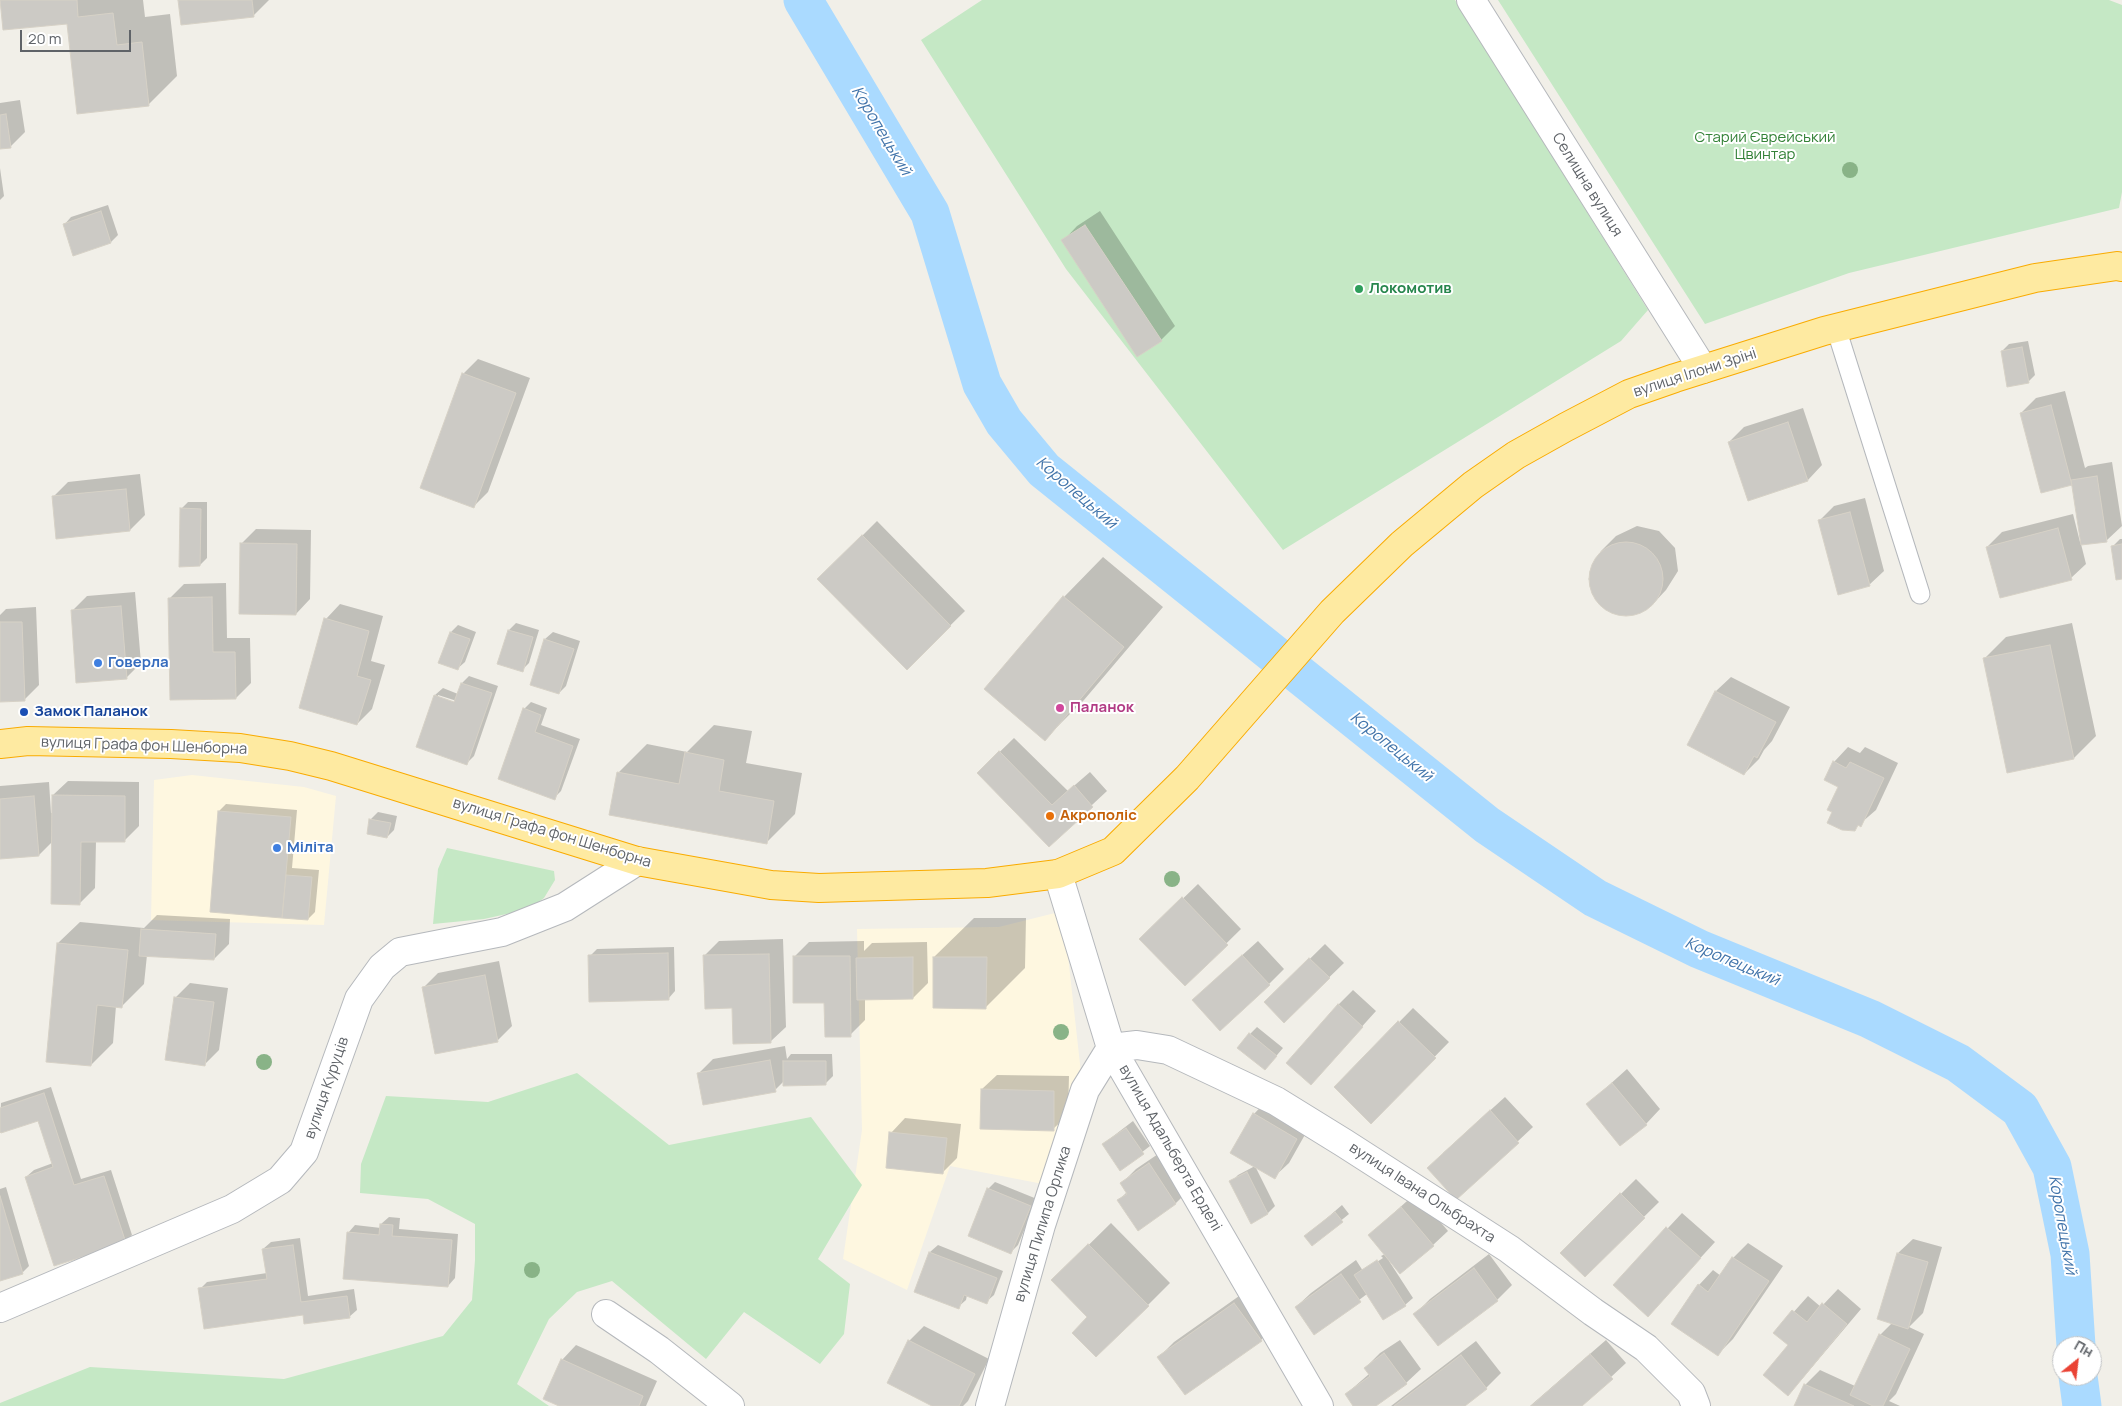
<!DOCTYPE html>
<meta charset="utf-8">
<style>
body{margin:0}
#map{position:relative;width:2122px;height:1406px;overflow:hidden;background:#f1efe8;font-family:Manrope,sans-serif}
canvas{display:block}
.north{position:absolute;left:2052px;top:1336px;width:50px;height:50px;box-sizing:border-box;background:#fff;border:1px solid #bfc1c3;border-radius:50%;rotate:29deg;font-size:14px;font-weight:700;line-height:20px;text-align:center;color:#5f6368}
.north::after{content:'';display:block;margin:auto;width:18px;height:22px;background:#ea4335;clip-path:polygon(50% 0,100% 100%,50% 72%,0 100%)}
.scale{position:absolute;left:20px;top:30px;width:111px;height:22px;box-sizing:border-box;border:2px solid #5f6368;border-top:0;padding-left:6px;font-size:15px;line-height:18px;white-space:nowrap;color:#5f6368;-webkit-text-stroke:4px #fff;paint-order:stroke}
</style>
<div id="map">
<canvas width="2122" height="1406"></canvas>
<div class="north">Пн</div>
<div class="scale">20 m</div>
</div>
<script>
const context = document.querySelector('canvas').getContext('2d');
context.lineJoin = 'round';
function fillPath(path, color) { context.fillStyle = color; context.fill(path, 'evenodd'); }
const toPath = rows => new Path2D(rows.map(r => 'M' + r).join(''));
function stroke(path, color, width, dash) { context.strokeStyle = color; context.lineWidth = width; context.lineCap = dash ? 'butt' : 'round'; context.setLineDash(dash || []); context.stroke(path); }
function label(font, color, halo, rows, align = 'center') {
  context.font = font + ' Manrope,sans-serif'; context.lineWidth = 4; context.setLineDash([]); context.textBaseline = 'middle'; context.strokeStyle = halo; context.fillStyle = color; for (const [text, x, y, turn = 0] of rows) {
    context.save(); context.translate(x, y); context.rotate((+turn || 0) * Math.PI / 180); context.textAlign = isNaN(turn) ? turn : align; if (halo) context.strokeText(text, 0, 0); context.fillText(text, 0, 0); context.restore();
  }
}
const commercial = toPath([
 [192,775,304,787,336,796,324,925,151,920,154,780],
 [1063,911,1081,1073,1043,1184,950,1166,907,1290,843,1259,862,1130,857,929,999,927]
]);
const green = toPath([
 [982,0,1455,0,1648,310,1621,341,1283,550,1066,269,921,40],
 [1498,0,2109,0,2122,5,2122,192,2119,208,1849,273,1705,324],
 [447,848,554,871,555,880,544,898,529,909,484,919,433,924,438,869],
 [577,1073,669,1145,811,1117,862,1185,818,1259,850,1284,844,1334,820,1364,744,1312,706,1359,612,1281,577,1292,549,1319,517,1384,549,1406,0,1406,0,1403,90,1367,284,1379,443,1336,472,1300,475,1260,475,1224,428,1199,360,1193,361,1164,386,1096,488,1102]
]);
const shadow = toPath([
 [1,0,143,0,145,17,170,14,177,76,148,105,68,22],
 [179,0,269,0,253,16],
 [20,100,25,132,10,147,0,148,0,103],
 [0,168,4,196,0,200],
 [108,205,118,235,111,242,74,255,64,225,71,217],
 [1100,211,1175,326,1161,340,1063,241,1077,226],
 [2028,341,2035,375,2028,382,2002,351,2009,344],
 [478,359,530,378,488,492,474,506,463,374],
 [2065,391,2085,468,2088,466,2112,462,2122,526,2107,540,2081,544,2086,564,2071,578,1987,547,2002,532,2073,514,2080,542,2082,541,2073,482,2071,484,2021,413,2036,398],
 [1803,408,1822,465,1808,480,1748,499,1729,442,1744,427],
 [140,474,145,515,130,530,53,497,68,482],
 [1865,498,1884,571,1869,585,1819,521,1834,506],
 [188,502,207,502,207,558,200,565,181,509],
 [877,521,965,611,907,668,819,579],
 [1637,526,1659,531,1675,548,1678,571,1666,590,1651,606,1630,615,1608,610,1592,594,1590,571,1601,551,1616,536],
 [256,529,311,530,310,599,296,614,242,543],
 [2120,539,2122,539,2122,578,2113,546],
 [1103,557,1163,607,1084,700,1045,739,985,689,1064,597],
 [226,583,227,638,250,638,251,683,236,698,169,599,184,584],
 [135,592,141,663,126,678,72,611,87,596],
 [340,604,383,616,371,661,385,665,372,709,357,724,326,619],
 [36,607,39,685,24,700,0,700,0,615,6,609],
 [516,623,539,630,529,663,522,670,509,630],
 [2072,623,2096,736,2074,758,1984,659,2006,637],
 [458,625,476,632,465,662,457,669,440,662,451,632],
 [553,632,580,641,566,686,559,693,531,684,545,639],
 [469,676,498,686,474,756,466,764,418,746,435,695,443,688,458,694,462,683],
 [438,695,460,702,460,705,438,697],
 [1731,677,1790,707,1772,741,1764,750,1759,759,1744,774,1688,745,1716,691],
 [531,702,547,708,541,725,580,739,561,791,554,798,524,709],
 [714,725,752,731,746,763,802,773,795,814,766,843,618,773,647,744,687,752],
 [1014,738,1068,791,1090,772,1107,791,1049,845,978,773],
 [1848,747,1860,753,1865,747,1898,763,1876,810,1854,829,1834,812,1839,787,1834,762],
 [68,781,139,782,139,826,124,841,96,841,95,888,80,903,53,841,39,855,0,858,0,786,49,782,51,813,53,813,53,795],
 [226,804,297,810,292,868,319,870,315,912,308,919,211,911,219,811],
 [378,812,397,816,394,830,387,837,370,820],
 [1198,884,1241,929,1185,984,1141,939],
 [157,915,230,919,229,944,214,959,147,955,144,984,122,1006,116,1006,113,1043,91,1065,58,943,80,922,144,928],
 [974,918,1026,918,1025,968,985,1008,934,957],
 [783,939,786,1027,771,1041,733,1007,704,956,719,941],
 [864,941,864,951,872,943,927,942,928,983,913,998,865,998,865,1020,850,1035,794,957,809,942],
 [1258,941,1284,969,1269,984,1208,986],
 [1325,944,1344,963,1284,1021,1266,1002],
 [674,947,675,991,668,999,590,956,597,949],
 [499,961,512,1026,497,1041,423,988,438,973],
 [190,983,228,988,219,1050,204,1065,175,998],
 [1353,990,1376,1011,1311,1083,1338,1005],
 [1413,1008,1449,1042,1371,1122,1335,1087],
 [1257,1027,1283,1048,1272,1061,1250,1034],
 [785,1046,787,1059,791,1054,832,1054,833,1076,825,1084,784,1081,775,1090,698,1074,713,1059],
 [1627,1069,1660,1109,1646,1124,1588,1104],
 [997,1075,1069,1076,1068,1115,1053,1129,982,1089],
 [51,1087,81,1179,111,1170,132,1235,125,1242,26,1177,34,1170,53,1163,39,1119,0,1128,1,1103],
 [1505,1097,1533,1127,1456,1199,1443,1153],
 [1268,1099,1311,1124,1289,1163,1274,1177,1254,1114],
 [905,1118,961,1124,957,1158,942,1173,891,1133],
 [1133,1121,1150,1146,1120,1169,1103,1144],
 [1164,1150,1190,1189,1176,1203,1138,1229,1119,1200,1127,1192,1121,1184,1136,1169],
 [1255,1166,1275,1206,1268,1213,1251,1222,1231,1182,1238,1175],
 [1636,1179,1659,1202,1585,1275,1562,1252],
 [995,1182,1037,1199,1018,1245,1011,1252,988,1189],
 [6,1187,29,1266,22,1273,0,1280,0,1189],
 [1416,1193,1448,1231,1433,1245,1389,1261,1413,1298,1405,1305,1384,1319,1367,1294,1315,1333,1296,1307,1311,1293,1356,1260,1363,1271,1383,1258,1381,1256,1385,1254,1369,1235],
 [1342,1205,1349,1214,1312,1244,1306,1236],
 [1682,1213,1715,1242,1662,1300,1615,1285],
 [389,1217,400,1218,399,1229,458,1234,455,1278,448,1286,348,1233,355,1225,381,1228,381,1224],
 [1111,1223,1170,1283,1148,1305,1089,1317,1053,1280],
 [300,1238,308,1296,354,1289,357,1310,349,1317,304,1314,200,1289,207,1282,267,1273,263,1249,271,1242],
 [1913,1239,1942,1247,1923,1313,1909,1327,1924,1334,1896,1394,1889,1401,1900,1406,1796,1406,1806,1384,1820,1370,1855,1386,1880,1335,1892,1323,1898,1253],
 [1748,1243,1783,1266,1733,1339,1718,1354,1699,1285,1713,1270,1721,1276,1733,1258],
 [938,1245,1003,1271,994,1295,986,1302,967,1295,966,1300,958,1307,916,1291,930,1252],
 [1489,1254,1512,1285,1497,1300,1439,1344,1415,1314,1430,1299],
 [1249,1289,1275,1325,1261,1340,1159,1357,1174,1342],
 [1838,1289,1861,1309,1802,1379,1787,1394,1790,1345,1775,1333,1808,1296,1821,1307],
 [924,1326,989,1359,968,1401,963,1406,935,1406,909,1341],
 [1400,1340,1421,1369,1406,1383,1374,1406,1355,1406,1346,1394,1369,1374,1365,1368,1380,1353],
 [1606,1340,1626,1363,1580,1406,1530,1406],
 [1476,1341,1501,1373,1486,1388,1462,1406,1391,1406],
 [576,1345,657,1381,646,1406,562,1406,562,1360]
]);
const canal = toPath([
 [803,0,930,213,982,384,1004,422,1044,470,1487,825,1595,898,1699,949,1870,1019,1958,1063,2020,1109,2052,1167,2070,1254,2076,1346],
 [2078,1376,2082,1406]
]);
const building = toPath([
 [0,0,77,0,78,17,113,13,117,45,142,42,149,106,77,114,67,24,3,30,0,0],
 [178,0,252,0,254,17,181,25,178,0],
 [6,114,11,148,0,149,0,115,6,114],
 [101,211,111,243,73,256,63,224,101,211],
 [1085,225,1162,341,1137,357,1061,240,1085,225],
 [2022,347,2029,383,2007,387,2001,351,2022,347],
 [462,373,516,393,474,508,420,488,462,373],
 [2051,405,2072,485,2041,493,2020,413,2051,405],
 [1788,422,1808,481,1748,501,1728,442,1788,422],
 [2097,476,2107,542,2081,545,2071,480,2097,476],
 [126,489,130,531,56,539,52,496,126,489],
 [180,508,201,509,200,566,179,567,180,508],
 [1850,512,1870,586,1838,595,1818,520,1850,512],
 [2058,528,2072,580,2000,598,1986,547,2058,528],
 [862,535,951,626,907,670,817,579,862,535],
 '1589 579a37 37 0 1 1 74 0a37 37 0 1 1-74 0Z',
 [240,543,297,544,296,615,239,614,240,543],
 [2122,544,2122,579,2116,580,2111,546,2122,544],
 [1063,596,1124,647,1045,741,984,689,1063,596],
 [212,597,213,652,235,652,236,699,170,700,168,598,212,597],
 [121,606,127,679,76,683,71,610,121,606],
 [324,618,369,631,357,676,371,680,357,725,299,708,324,618],
 [0,622,22,622,25,701,0,702,0,622],
 [508,630,533,637,523,672,497,664,508,630],
 [450,632,470,639,458,670,438,663,450,632],
 [544,639,574,649,559,694,530,685,544,639],
 [2050,645,2074,759,2007,773,1983,658,2050,645],
 [461,683,492,693,467,765,416,747,434,695,454,702,461,683],
 [1715,691,1776,722,1757,758,1754,756,1744,775,1687,745,1715,691],
 [523,708,541,715,535,732,573,746,555,800,498,779,523,708],
 [999,751,1052,805,1074,785,1093,807,1049,847,977,773,999,751],
 [685,752,724,760,719,791,774,801,767,844,609,815,617,772,679,784,685,752],
 [1833,761,1846,768,1850,762,1884,778,1861,827,1858,825,1855,831,1842,830,1827,823,1832,812,1827,810,1838,787,1824,780,1833,761],
 [52,795,125,796,125,842,81,842,80,905,51,904,52,795],
 [34,796,39,856,0,859,0,799,34,796],
 [218,811,291,817,282,918,210,912,218,811],
 [369,819,391,823,387,838,367,834,369,819],
 [286,875,312,877,308,920,282,918,286,875],
 [1182,897,1228,945,1185,986,1139,939,1182,897],
 [141,929,216,934,214,960,139,956,141,929],
 [57,943,128,950,122,1008,97,1005,91,1066,46,1062,57,943],
 [668,953,669,1000,589,1002,588,955,668,953],
 [769,954,771,1043,733,1044,732,1008,705,1009,703,955,769,954],
 [1242,955,1270,985,1220,1031,1192,1000,1242,955],
 [793,956,850,956,851,1037,825,1037,824,1003,793,1003,793,956],
 [913,957,913,999,857,1000,856,958,913,957],
 [933,957,987,957,986,1009,933,1008,933,957],
 [1309,958,1330,978,1284,1023,1264,1002,1309,958],
 [485,975,498,1042,435,1054,422,987,485,975],
 [174,997,214,1002,205,1066,165,1060,174,997],
 [1338,1004,1363,1027,1311,1085,1286,1063,1338,1004],
 [1398,1021,1436,1058,1371,1124,1334,1087,1398,1021],
 [1249,1033,1277,1056,1265,1070,1237,1048,1249,1033],
 [770,1060,776,1092,703,1105,697,1073,770,1060],
 [783,1061,826,1061,826,1085,783,1086,783,1061],
 [1612,1083,1647,1125,1620,1146,1586,1104,1612,1083],
 [981,1089,1054,1091,1054,1131,980,1129,981,1089],
 [44,1093,74,1185,104,1176,126,1243,54,1266,25,1177,53,1167,38,1121,1,1133,0,1132,0,1108,44,1093],
 [1490,1110,1519,1143,1456,1200,1427,1168,1490,1110],
 [1253,1113,1297,1139,1275,1179,1230,1153,1253,1113],
 [1126,1128,1144,1154,1120,1171,1102,1144,1126,1128],
 [889,1132,947,1138,943,1174,886,1168,889,1132],
 [1149,1163,1176,1204,1138,1231,1117,1200,1127,1194,1120,1183,1149,1163],
 [1247,1172,1268,1214,1251,1224,1229,1181,1247,1172],
 [987,1188,1031,1206,1011,1254,968,1236,987,1188],
 [1620,1193,1645,1218,1585,1277,1560,1253,1620,1193],
 [0,1196,23,1274,0,1281,0,1196],
 [1401,1207,1434,1246,1400,1274,1368,1235,1401,1207],
 [1335,1212,1343,1222,1312,1246,1304,1236,1335,1212],
 [380,1224,393,1225,392,1236,452,1240,448,1287,343,1279,347,1232,379,1235,380,1224],
 [1666,1227,1701,1258,1648,1317,1613,1285,1666,1227],
 [1088,1244,1149,1306,1096,1357,1072,1333,1087,1317,1051,1280,1088,1244],
 [293,1245,301,1302,347,1296,350,1318,304,1324,303,1315,204,1329,198,1288,267,1279,262,1249,293,1245],
 [929,1252,997,1278,987,1304,964,1295,959,1309,914,1292,929,1252],
 [1897,1253,1928,1262,1908,1329,1877,1319,1897,1253],
 [1732,1257,1769,1281,1718,1356,1671,1324,1698,1284,1708,1292,1732,1257],
 [1377,1260,1406,1306,1383,1320,1354,1275,1377,1260],
 [1474,1268,1498,1301,1438,1346,1413,1314,1474,1268],
 [1341,1274,1361,1302,1314,1335,1295,1307,1341,1274],
 [1234,1303,1262,1341,1185,1395,1157,1357,1234,1303],
 [1822,1303,1847,1324,1788,1396,1763,1375,1788,1345,1773,1333,1792,1310,1807,1322,1822,1303],
 [1879,1334,1910,1349,1883,1406,1873,1406,1850,1395,1879,1334],
 [908,1340,975,1374,959,1406,932,1406,887,1383,908,1340],
 [1384,1353,1407,1384,1376,1406,1353,1406,1345,1394,1370,1376,1364,1368,1384,1353],
 [1590,1354,1613,1379,1582,1406,1531,1406,1590,1354],
 [1461,1355,1487,1389,1465,1406,1394,1406,1461,1355],
 [561,1359,643,1396,639,1406,559,1406,543,1399,561,1359],
 [1804,1384,1854,1406,1794,1406,1804,1384]
]);
const service = toPath([
 [1836,328,1920,594]
]);
const minor = toPath([
 [1471,0,1703,369],
 [1058,874,1111,1048,1319,1406],
 [1111,1048,1137,1045,1168,1050,1276,1101,1344,1143,1509,1249,1593,1312,1646,1348,1691,1393,1696,1406],
 [0,1308,232,1209,280,1180,304,1152,359,999,382,967,400,952,502,932,565,907,637,861],
 [606,1314,659,1350,730,1406],
 [990,1406,1041,1225,1085,1090,1111,1048]
]);
const trunk = toPath([
 [0,744,28,741,171,744,240,748,290,756,331,766,637,861,771,885,819,888,987,883,1058,874,1113,851,1187,778,1332,612,1402,544,1473,485,1516,455,1566,427,1629,394,1675,378,1824,331,2035,278,2117,266,2122,267]
]);
const trees = [
 [1850,170],
 [1172,879],
 [1061,1032],
 [264,1062],
 [532,1270]
];
const markers = [
 [1359,289,5,"#2e9e5b"],
 [98,663,5,"#3f7fe0"],
 [1060,708,5,"#d1479c"],
 [24,712,5,"#1a4fb4"],
 [1050,816,5,"#e8710a"],
 [277,848,5,"#3f7fe0"]
];
const parkNames = [
 ["Старий Єврейський",1765,138],
 ["Цвинтар",1765,155]
];
const streetNames = [
 ["Селищна вулиця",1587,185,58],
 ["вулиця Ілони Зріні",1695,373,-18],
 ["вулиця Графа фон Шенборна",144,746,2],
 ["вулиця Графа фон Шенборна",552,833,17],
 ["вулиця Куруців",327,1088,-71],
 ["вулиця Адальберта Ерделі",1170,1148,60],
 ["вулиця Івана Ольбрахта",1422,1193,33],
 ["вулиця Пилипа Орлика",1043,1224,-73]
];
const leisureNames = [
 ["Локомотив",1369,289]
];
const shopNames = [
 ["Говерла",108,663],
 ["Міліта",287,848]
];
const hotelNames = [
 ["Паланок",1070,708]
];
const transitNames = [
 ["Замок Паланок",34,712]
];
const foodNames = [
 ["Акрополіс",1060,816]
];
const waterNames = [
 ["Коропецький",881,131,59],
 ["Коропецький",1076,493,41],
 ["Коропецький",1391,747,39],
 ["Коропецький",1732,962,23],
 ["Коропецький",2062,1225,80]
];
fillPath(commercial, '#fef7e0');
fillPath(green, '#c5e8c5');
fillPath(shadow, '#0003');
stroke(canal, '#aadaff', 39);
fillPath(building, '#cccac5');
stroke(building, '#d6d1c6', 1);
stroke(service, '#b5b8bc', 21);
stroke(minor, '#b5b8bc', 30);
stroke(trunk, '#f9ab00', 30);
stroke(service, '#fff', 19);
stroke(minor, '#fff', 28);
stroke(trunk, '#feeaa1', 28);
context.fillStyle = '#89b387';
for (const [x, y] of trees) { context.beginPath(); context.arc(x, y, 8, 0, 2 * Math.PI); context.fill(); }
for (const [x, y, r, color] of markers) { const dot = new Path2D(); dot.arc(x, y, r, 0, 2 * Math.PI); context.fillStyle = color; context.fill(dot); stroke(dot, '#fff', 2); }
label('15px', '#348238', '#fff', parkNames);
label('15px', '#5f6368', '#fff', streetNames);
label('bold 15px', '#27864d', '#fff', leisureNames, 'left');
label('bold 15px', '#366cbe', '#fff', shopNames, 'left');
label('bold 15px', '#b23c85', '#fff', hotelNames, 'left');
label('bold 15px', '#164399', '#fff', transitNames, 'left');
label('bold 15px', '#c56008', '#fff', foodNames, 'left');
label('italic 16px', '#4174aa', '#fff', waterNames);
</script>
